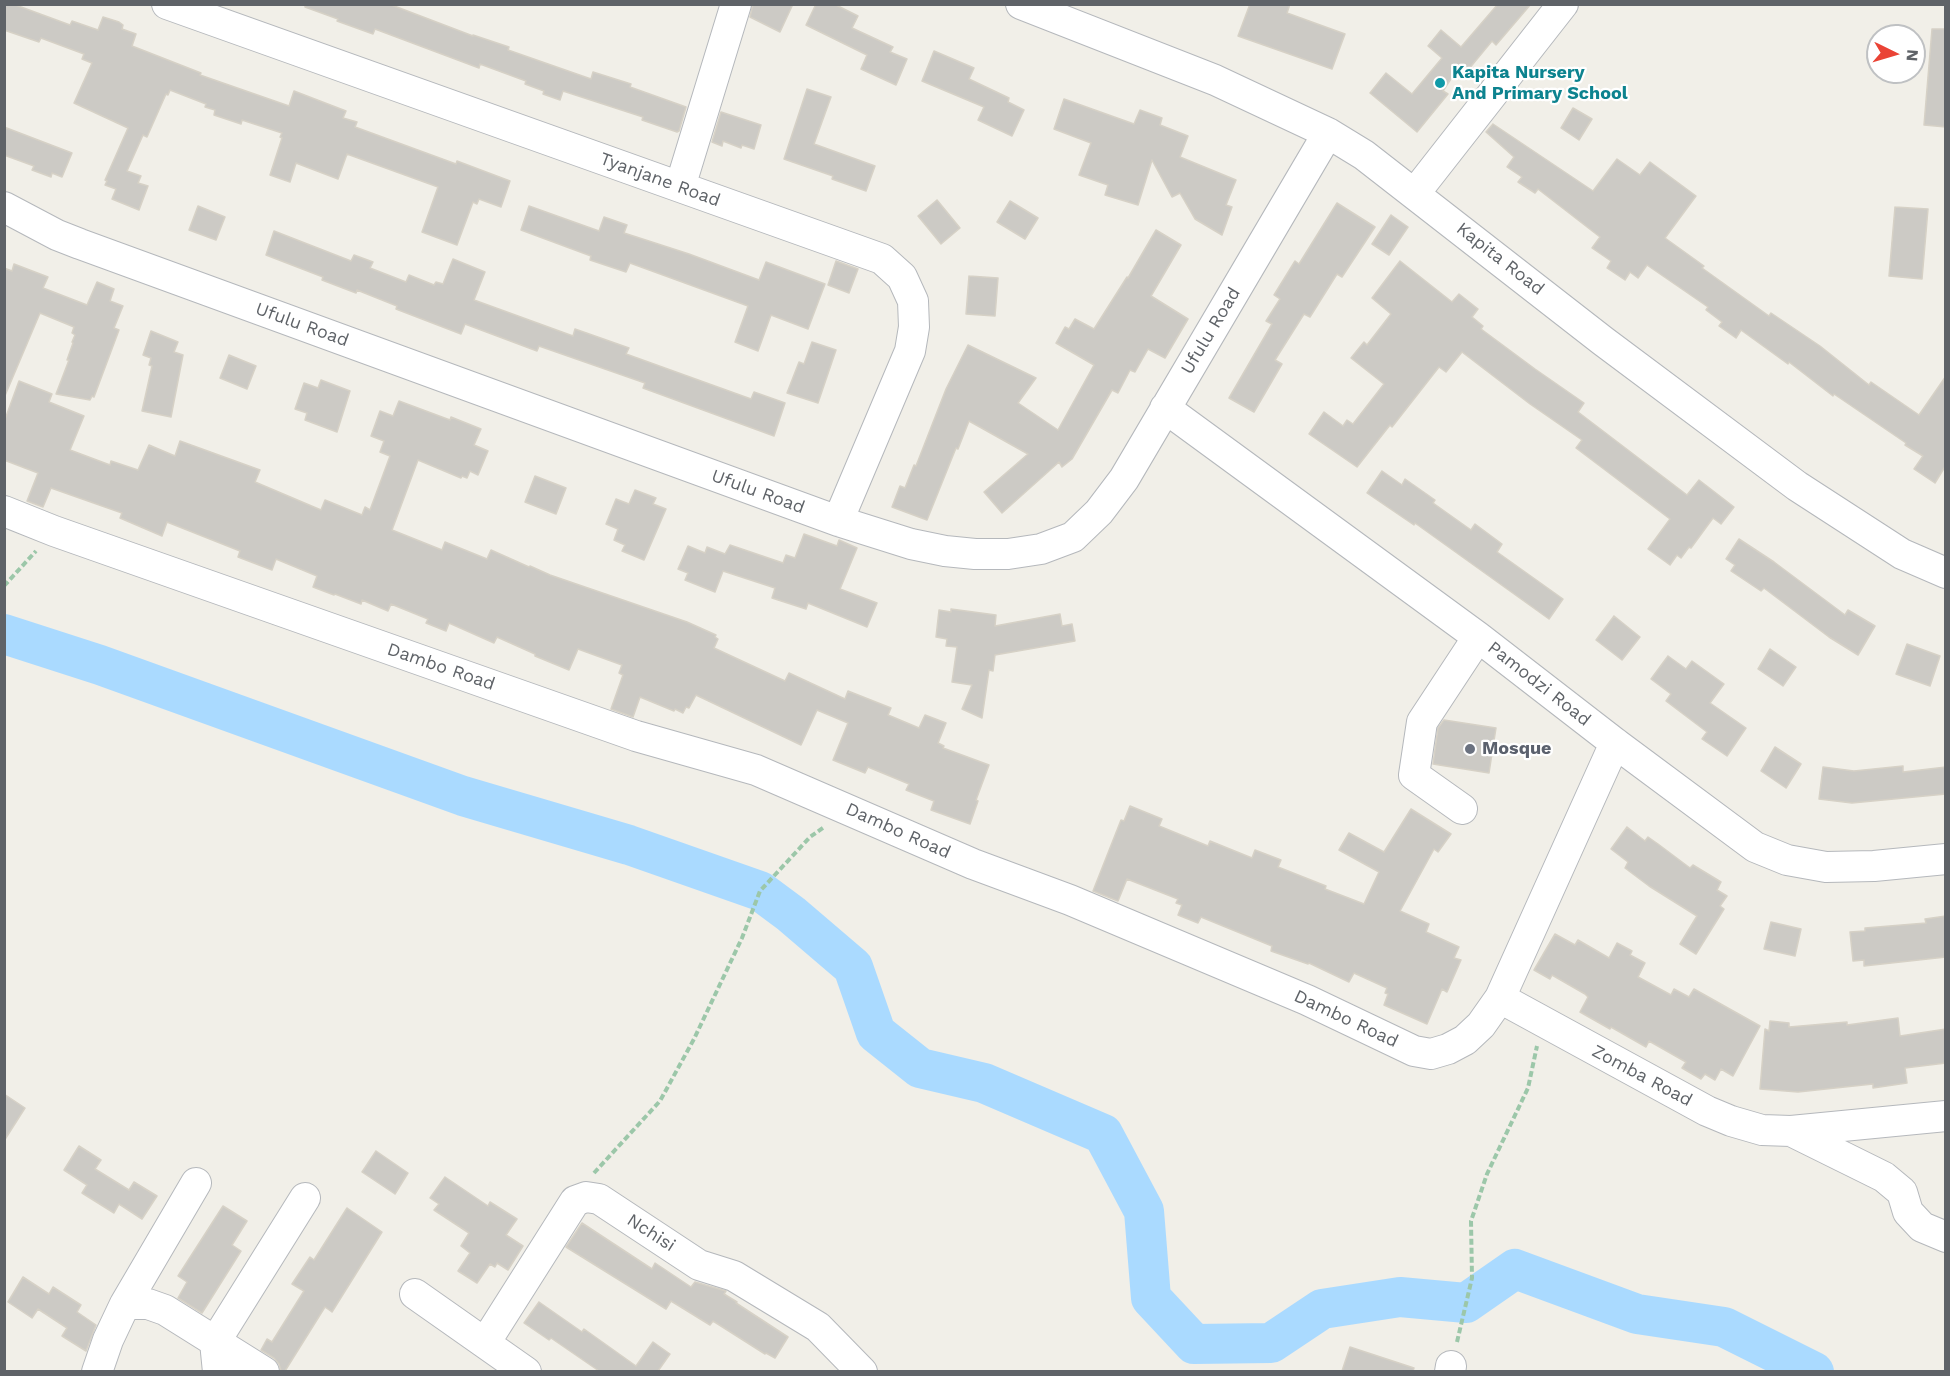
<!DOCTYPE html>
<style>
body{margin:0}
#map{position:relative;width:1950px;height:1376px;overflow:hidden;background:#f1efe8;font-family:"Work Sans",sans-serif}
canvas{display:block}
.frame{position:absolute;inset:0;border:6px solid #5f6368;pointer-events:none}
.north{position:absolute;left:1866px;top:24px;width:60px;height:60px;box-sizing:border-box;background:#fff;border:2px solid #bfc1c3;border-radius:50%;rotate:95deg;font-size:16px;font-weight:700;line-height:24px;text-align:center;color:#5f6368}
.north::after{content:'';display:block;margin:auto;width:21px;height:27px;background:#ea4335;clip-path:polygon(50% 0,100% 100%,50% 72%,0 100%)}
</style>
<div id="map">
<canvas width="1950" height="1376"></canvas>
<div class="frame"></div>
<div class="north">N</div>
</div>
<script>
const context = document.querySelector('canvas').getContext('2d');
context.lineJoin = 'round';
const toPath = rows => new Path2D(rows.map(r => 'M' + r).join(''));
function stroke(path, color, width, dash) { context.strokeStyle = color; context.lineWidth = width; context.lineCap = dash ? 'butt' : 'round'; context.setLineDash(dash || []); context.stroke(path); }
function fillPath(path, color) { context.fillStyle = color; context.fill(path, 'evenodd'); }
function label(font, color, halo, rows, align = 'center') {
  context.font = font + ' "Work Sans",sans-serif'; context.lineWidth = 4.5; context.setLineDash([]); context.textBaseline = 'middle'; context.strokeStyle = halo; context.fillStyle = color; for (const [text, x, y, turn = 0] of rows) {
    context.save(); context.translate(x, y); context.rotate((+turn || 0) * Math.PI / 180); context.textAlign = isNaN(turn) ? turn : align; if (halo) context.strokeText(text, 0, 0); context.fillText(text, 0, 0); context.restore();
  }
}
const river = toPath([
 [4,634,100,665,463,796,629,845,760,891,791,914,853,967,876,1033,920,1068,984,1083,1103,1134,1144,1211,1151,1298,1194,1344,1271,1343,1322,1309,1400,1297,1466,1303,1515,1269,1637,1314,1724,1327,1814,1372]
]);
const building = toPath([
 [4,4,13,4,70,25,72,21,98,30,103,17,119,22,123,25,122,29,136,34,132,46,201,73,200,75,289,106,294,91,346,111,343,118,357,122,355,127,456,164,457,161,510,181,501,207,479,199,477,204,473,202,457,245,422,232,438,187,347,154,338,179,296,163,290,182,270,175,282,138,280,137,282,133,242,120,241,124,214,115,215,110,205,107,206,104,170,90,168,95,166,94,147,137,143,135,127,171,141,176,138,183,148,186,139,210,112,199,116,189,105,185,107,181,105,180,128,128,74,103,92,63,82,59,84,54,41,38,39,42,4,30,4,4],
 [305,4,389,4,473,36,473,35,509,47,508,50,591,79,593,72,631,84,630,87,686,107,679,131,677,132,642,120,643,117,563,91,560,100,543,94,544,91,525,84,526,81,480,64,479,68,375,29,373,34,337,21,338,19,305,7,305,4],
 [753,4,793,4,780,32,750,17,753,4],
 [816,4,834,4,858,16,852,28,893,47,890,52,907,59,896,85,861,69,867,55,806,25,816,4],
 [1250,4,1290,4,1287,13,1345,34,1332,69,1238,36,1250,4],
 [1498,4,1531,4,1496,45,1492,41,1468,70,1460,65,1443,91,1448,94,1417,132,1370,93,1386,73,1412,94,1442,58,1428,46,1441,30,1461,47,1498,4],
 [1932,29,1946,29,1946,127,1924,125,1932,29],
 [934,51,974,68,969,79,1009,98,1008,102,1024,110,1012,136,978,120,984,107,922,81,934,51],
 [807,89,831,97,814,144,875,166,866,191,832,179,833,176,784,159,807,89],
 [1064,99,1134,124,1140,110,1162,118,1160,125,1188,136,1180,157,1236,180,1226,205,1232,207,1222,235,1195,219,1180,193,1172,197,1152,160,1138,205,1105,195,1108,185,1079,175,1091,143,1054,129,1064,99],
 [1573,108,1592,119,1579,140,1561,128,1573,108],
 [721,112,761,125,754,149,742,145,741,148,723,141,722,146,712,142,721,112],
 [1493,124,1593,191,1617,159,1640,175,1650,162,1696,196,1665,238,1704,266,1702,268,1769,316,1771,313,1820,346,1869,385,1871,382,1919,415,1946,376,1946,465,1935,483,1914,469,1923,456,1905,445,1906,443,1834,394,1833,396,1789,362,1788,364,1741,330,1736,338,1719,326,1722,322,1706,310,1708,307,1647,265,1638,278,1630,272,1625,280,1607,268,1611,261,1592,248,1600,237,1538,189,1535,193,1518,182,1522,177,1507,167,1514,157,1486,132,1493,124],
 [4,127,72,153,62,177,52,173,51,177,32,170,34,166,4,155,4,127],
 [937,200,960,228,941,244,918,216,937,200],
 [1010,201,1038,218,1025,239,997,222,1010,201],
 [1337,203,1375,227,1342,277,1337,274,1310,317,1304,314,1275,360,1282,364,1254,412,1229,398,1272,324,1266,321,1280,299,1274,295,1295,261,1299,264,1337,203],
 [198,206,225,217,216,240,189,230,198,206],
 [529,206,599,231,604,217,627,225,624,233,689,254,759,280,766,262,825,284,808,329,771,315,758,351,735,342,748,306,630,263,626,272,590,260,591,256,521,230,529,206],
 [1895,207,1928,209,1922,279,1889,276,1895,207],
 [1391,215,1408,227,1389,255,1372,244,1391,215],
 [1156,230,1181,245,1151,296,1188,319,1165,358,1148,349,1135,372,1130,370,1118,393,1112,390,1072,459,1062,467,1059,462,1002,513,984,492,1028,454,969,421,958,449,956,448,927,520,892,507,900,486,905,488,914,465,916,466,946,389,968,345,1036,378,1018,403,1058,430,1094,365,1056,343,1065,327,1069,329,1075,319,1094,329,1127,277,1128,278,1156,230],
 [274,231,351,261,354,255,373,262,370,268,406,282,409,275,434,285,436,282,443,284,453,259,485,272,474,300,573,336,575,329,629,348,626,354,751,399,754,392,785,403,774,436,643,388,645,383,539,346,537,351,465,324,461,334,396,309,397,306,357,290,356,293,322,280,323,277,266,255,274,231],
 [836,261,858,269,849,293,828,285,836,261],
 [1400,261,1452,302,1459,294,1478,309,1472,317,1483,326,1481,329,1535,369,1584,403,1578,412,1687,495,1699,480,1734,507,1721,524,1713,518,1691,548,1689,547,1681,558,1677,555,1670,565,1648,549,1670,519,1576,448,1582,440,1530,404,1462,352,1446,372,1439,367,1392,427,1390,425,1357,467,1309,434,1324,412,1343,426,1347,420,1353,424,1384,384,1351,358,1364,342,1367,345,1391,314,1372,298,1400,261],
 [14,264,48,277,43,288,87,305,97,282,114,289,110,301,123,306,114,328,119,330,94,397,92,396,90,400,56,394,69,360,67,360,73,343,72,342,75,335,72,333,74,327,40,313,4,398,4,268,12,271,14,264],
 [969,276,998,278,995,316,966,314,969,276],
 [151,331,178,342,174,352,183,355,171,417,142,411,152,366,149,365,151,358,143,355,151,331],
 [812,342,836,350,818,403,787,393,799,362,804,364,812,342],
 [229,355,256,366,247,389,220,378,229,355],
 [321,380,350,391,337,432,305,420,307,413,295,409,304,383,318,388,321,380],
 [19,381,52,394,49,402,84,416,70,450,110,465,111,461,138,470,149,445,175,456,180,441,260,470,255,482,321,510,325,500,362,515,365,507,370,510,390,456,380,452,384,441,371,436,380,411,393,416,399,401,450,420,451,417,481,429,474,445,488,451,478,475,470,471,467,478,462,476,461,478,418,460,392,530,442,550,445,542,487,559,491,550,529,567,530,566,550,575,687,622,716,635,715,637,718,639,714,648,785,681,789,673,845,699,848,691,891,708,888,715,919,728,925,715,946,723,938,743,944,746,943,748,989,765,976,800,978,801,970,824,931,810,934,801,906,790,909,784,868,767,865,773,833,760,848,723,817,710,801,745,696,695,689,708,686,707,683,713,675,709,674,711,640,697,633,717,611,709,623,675,619,673,622,665,578,649,569,670,535,656,535,654,497,637,494,643,449,623,446,631,426,623,428,619,391,604,388,611,362,600,361,604,335,594,334,595,313,587,317,576,276,559,272,570,238,557,240,551,167,522,162,536,120,518,122,513,51,488,43,507,27,501,38,473,4,460,4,422,19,381],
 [1382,471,1402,485,1405,479,1435,500,1433,503,1471,530,1475,524,1502,544,1497,552,1563,599,1549,619,1415,523,1414,525,1367,493,1382,471],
 [535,476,566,488,556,514,525,502,535,476],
 [635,490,656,498,653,504,666,509,644,560,622,551,625,545,614,540,618,529,606,524,616,499,629,504,635,490],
 [804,534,837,546,839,540,857,548,840,589,877,603,867,627,808,603,806,609,772,598,775,588,723,571,715,592,685,580,688,573,678,569,688,546,705,553,707,547,725,554,730,545,783,563,786,555,795,558,804,534],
 [1739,539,1774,562,1845,615,1848,610,1875,626,1858,655,1829,637,1764,588,1761,591,1731,571,1735,565,1726,559,1739,539],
 [951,609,996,615,995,626,1060,614,1062,626,1072,624,1075,641,995,655,993,671,989,670,982,718,962,709,972,685,952,682,957,647,946,646,947,639,936,637,939,610,951,612,951,609],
 [1614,616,1640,637,1622,660,1596,640,1614,616],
 [1907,644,1940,656,1930,686,1896,674,1907,644],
 [1770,649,1796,667,1783,686,1758,669,1770,649],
 [1668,656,1686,669,1692,661,1724,684,1710,703,1746,728,1727,756,1702,739,1707,732,1666,701,1671,694,1651,679,1668,656],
 [1444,720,1496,728,1489,773,1433,764,1438,728,1444,720],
 [1775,747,1801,764,1786,788,1761,771,1775,747],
 [1903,766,1903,772,1946,767,1946,794,1852,803,1819,799,1823,767,1854,771,1903,766],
 [1130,806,1162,819,1159,826,1208,846,1210,841,1252,858,1255,850,1281,860,1278,867,1326,886,1325,889,1364,904,1379,872,1339,850,1349,833,1384,852,1411,809,1451,834,1438,852,1434,849,1400,911,1429,924,1426,932,1459,947,1454,958,1461,960,1447,992,1442,989,1427,1024,1384,1005,1388,994,1385,993,1387,988,1354,973,1349,982,1309,963,1308,964,1271,951,1272,946,1201,917,1198,923,1178,915,1182,905,1176,903,1178,899,1127,879,1118,901,1093,891,1121,820,1124,821,1130,806],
 [1627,827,1645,841,1648,837,1658,844,1690,868,1693,865,1721,882,1717,890,1727,896,1720,906,1724,909,1696,954,1680,944,1697,916,1649,886,1625,868,1628,862,1611,849,1627,827],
 [1946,916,1946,957,1864,966,1864,960,1853,961,1850,932,1865,931,1865,928,1926,923,1925,919,1946,916],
 [1771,922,1801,929,1795,956,1764,949,1771,922],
 [1555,934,1575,945,1578,940,1609,958,1617,943,1632,951,1630,955,1645,963,1638,977,1671,995,1674,989,1689,997,1694,989,1760,1026,1733,1076,1721,1069,1715,1080,1705,1074,1701,1079,1682,1068,1686,1062,1649,1041,1646,1047,1611,1027,1610,1029,1580,1012,1588,997,1585,994,1552,975,1550,979,1534,970,1555,934],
 [1898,1018,1900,1036,1946,1029,1946,1063,1905,1068,1907,1083,1873,1088,1873,1084,1798,1092,1760,1089,1765,1029,1769,1031,1770,1021,1789,1023,1789,1027,1847,1022,1847,1025,1898,1018],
 [4,1094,25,1108,4,1141,4,1094],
 [79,1146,101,1160,95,1169,129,1190,134,1182,157,1196,142,1219,119,1204,114,1213,82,1193,87,1185,64,1170,79,1146],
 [376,1151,408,1173,395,1194,362,1172,376,1151],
 [445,1177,488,1206,490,1202,517,1219,506,1235,523,1246,508,1270,497,1263,495,1267,490,1264,477,1283,458,1271,470,1253,461,1246,469,1233,434,1210,439,1204,430,1198,445,1177],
 [223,1206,247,1221,232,1245,241,1251,202,1313,178,1298,187,1282,178,1276,223,1206],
 [347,1208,382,1232,332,1312,325,1307,285,1371,281,1371,279,1364,274,1358,261,1350,267,1339,272,1342,304,1291,292,1284,310,1257,314,1260,347,1208],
 [582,1223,652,1269,655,1263,691,1287,695,1282,726,1291,724,1294,737,1302,736,1303,788,1337,775,1358,766,1353,765,1354,713,1321,710,1325,671,1301,666,1309,566,1247,582,1223],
 [23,1277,49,1294,53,1287,81,1305,77,1312,96,1325,86,1351,62,1336,67,1328,38,1309,32,1318,8,1302,23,1277],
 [539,1302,582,1332,584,1329,636,1366,653,1342,670,1354,658,1371,599,1371,551,1338,549,1340,524,1323,539,1302],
 [1350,1347,1414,1368,1413,1371,1342,1371,1350,1347]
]);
const path = toPath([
 [4,586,36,551],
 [594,1173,660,1101,694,1039,742,938,760,891,810,837,824,827],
 [1457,1342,1472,1278,1471,1221,1487,1174,1528,1088,1537,1046]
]);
const minor = toPath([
 [167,4,882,259,902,277,913,301,914,327,910,351,838,521],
 [1021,4,1215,80,1328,133,1364,155,1603,341,1797,486,1902,554,1946,573],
 [680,187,736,4],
 [1415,193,1563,4],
 [4,207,57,235,80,244,838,521,911,544,945,551,975,554,1008,554,1041,549,1073,537,1099,512,1124,479,1328,133],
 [1165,408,1478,637,1615,743,1755,847,1787,860,1826,867,1874,866,1946,859],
 [4,511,54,531,636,736,756,770,973,864,1070,900,1307,1000,1414,1051,1431,1054,1448,1049,1465,1040,1481,1025,1500,998,1615,743],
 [1462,809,1414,775,1422,722,1478,637],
 [1500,998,1707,1111,1731,1121,1762,1130,1791,1131,1946,1116],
 [1791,1131,1884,1177,1902,1192,1908,1212,1922,1227,1946,1237],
 [415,1294,526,1372],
 [125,1304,196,1183],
 [485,1343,575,1201,586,1197,599,1199,699,1265,734,1276,818,1327,862,1372],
 [97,1372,108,1340,125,1304,148,1304,165,1310,264,1372],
 [218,1372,215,1342,305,1198],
 [1450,1372,1451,1366]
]);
const markers = [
 [1440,83,6,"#0f9aa8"],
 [1470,749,6,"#6b7280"]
];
const cultureNames = [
 ["Kapita Nursery",1452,73],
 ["And Primary School",1452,94]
];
const streetNames = [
 ["Tyanjane Road",660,180,20],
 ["Kapita Road",1500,259,38],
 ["Ufulu Road",302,325,20],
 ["Ufulu Road",1211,331,-59],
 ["Ufulu Road",758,492,20],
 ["Dambo Road",441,667,19],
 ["Pamodzi Road",1539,684,38],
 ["Dambo Road",898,831,24],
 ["Dambo Road",1346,1019,25],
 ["Zomba Road",1642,1076,28],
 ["Nchisi",651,1233,33]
];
const worshipNames = [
 ["Mosque",1482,749]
];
stroke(river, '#aadaff', 40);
fillPath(building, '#cccac5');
stroke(building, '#d6d1c6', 1.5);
stroke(minor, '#b5b8bc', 32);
stroke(path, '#9cc7a9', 4, [6, 3]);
stroke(minor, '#fff', 30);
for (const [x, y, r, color] of markers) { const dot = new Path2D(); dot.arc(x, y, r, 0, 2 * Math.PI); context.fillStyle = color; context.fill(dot); stroke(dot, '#fff', 2); }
label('bold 18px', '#0d838f', '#fff', cultureNames, 'left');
label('18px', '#5f6368', '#fff', streetNames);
label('bold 18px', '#5b616d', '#fff', worshipNames, 'left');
</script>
